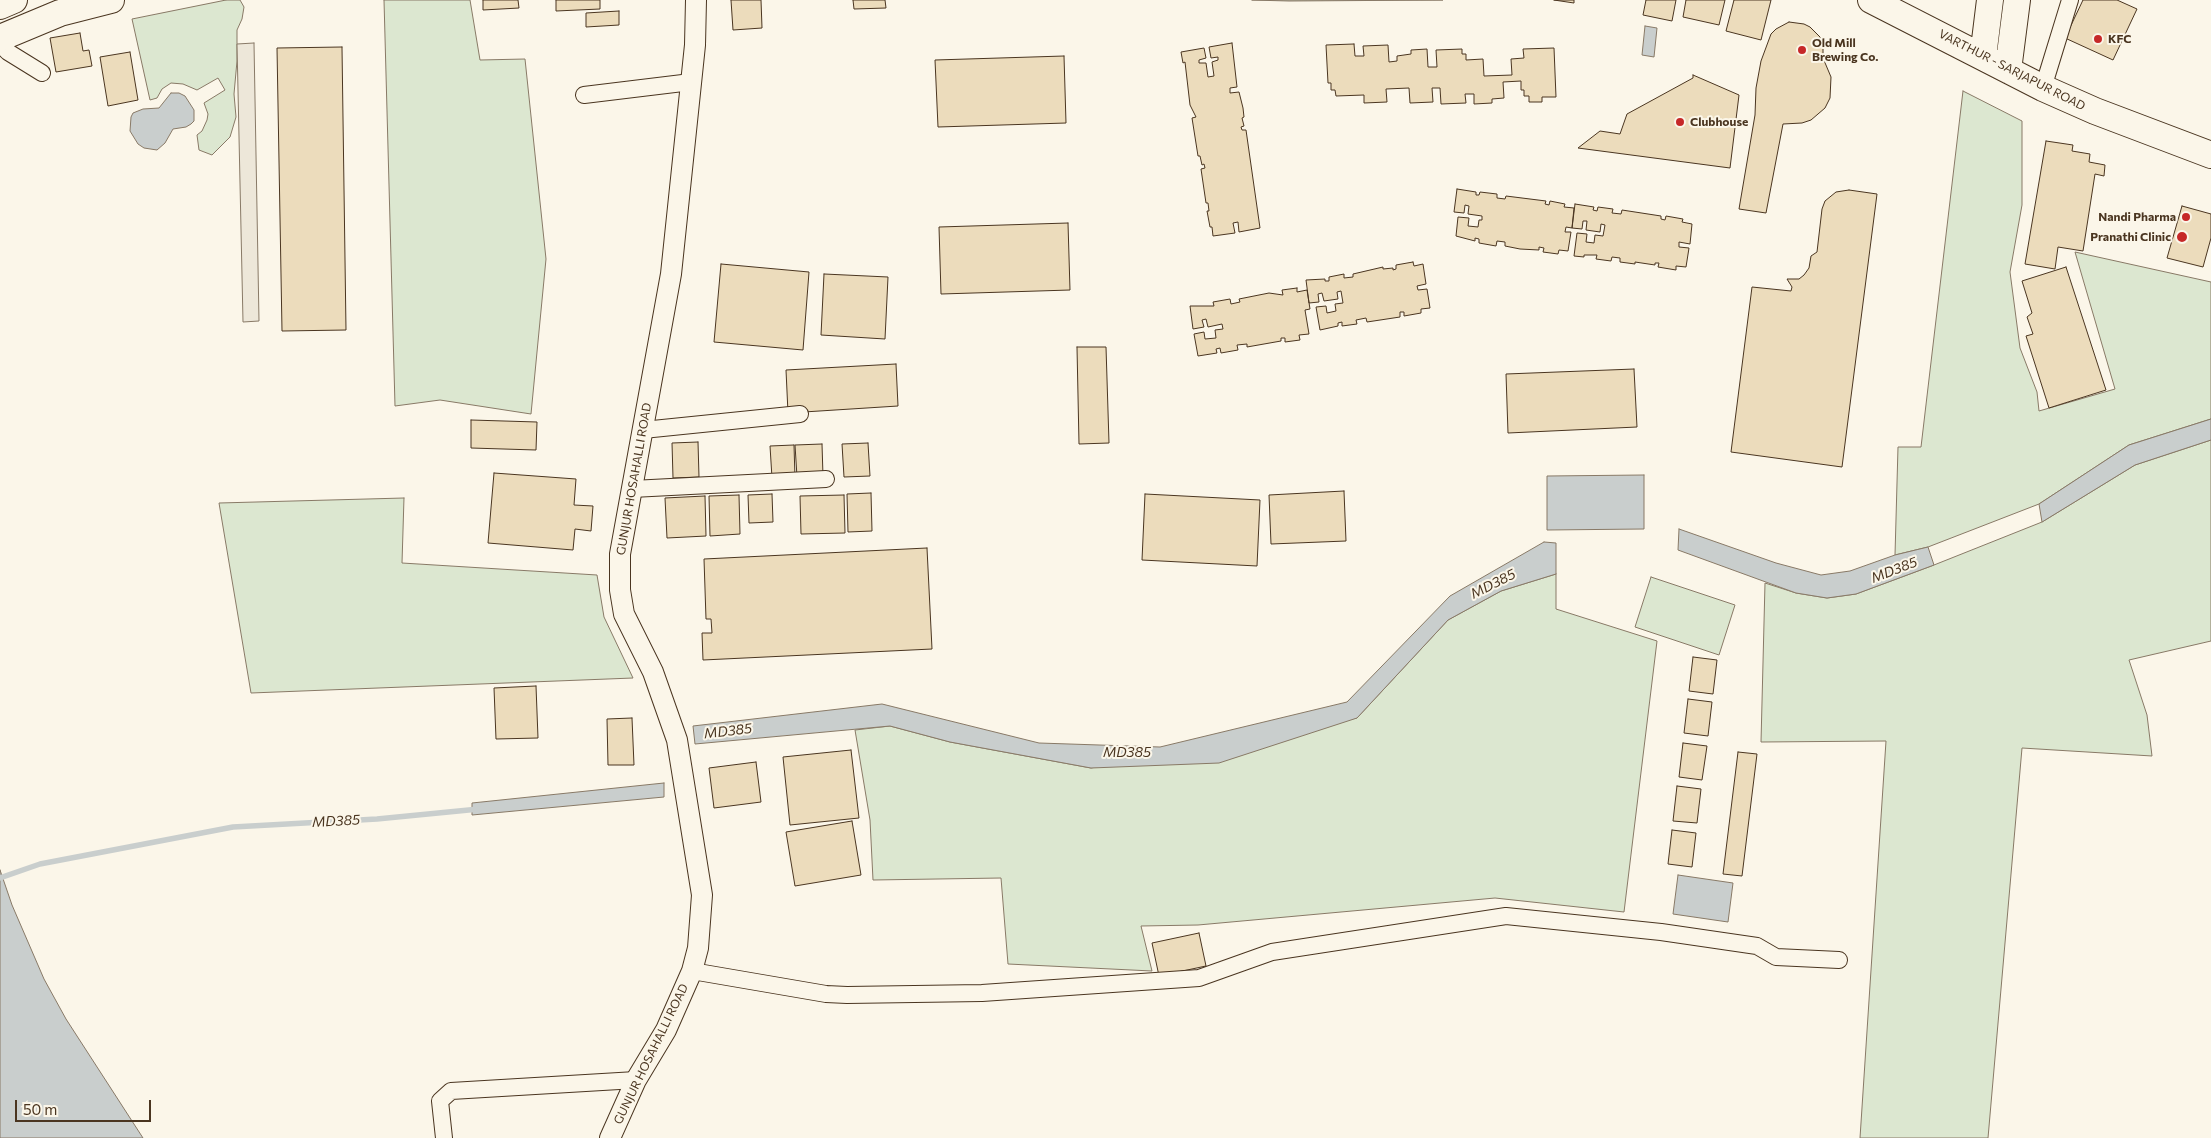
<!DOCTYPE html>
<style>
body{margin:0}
#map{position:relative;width:2211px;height:1138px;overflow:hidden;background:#fbf6e9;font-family:Commissioner,sans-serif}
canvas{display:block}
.scale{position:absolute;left:15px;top:1100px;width:136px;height:22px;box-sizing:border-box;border:2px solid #4a3520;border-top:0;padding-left:6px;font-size:15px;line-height:18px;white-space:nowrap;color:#4a3520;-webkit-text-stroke:4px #fbf6e9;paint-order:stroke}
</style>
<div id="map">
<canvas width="2211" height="1138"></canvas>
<div class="scale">50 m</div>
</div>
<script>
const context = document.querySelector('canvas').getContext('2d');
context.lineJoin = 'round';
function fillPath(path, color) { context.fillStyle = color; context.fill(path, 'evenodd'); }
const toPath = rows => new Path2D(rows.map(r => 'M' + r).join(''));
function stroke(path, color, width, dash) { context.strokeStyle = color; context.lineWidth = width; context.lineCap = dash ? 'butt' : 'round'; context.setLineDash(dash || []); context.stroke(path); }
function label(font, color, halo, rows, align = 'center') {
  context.font = font + ' Commissioner,sans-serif'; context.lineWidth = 4; context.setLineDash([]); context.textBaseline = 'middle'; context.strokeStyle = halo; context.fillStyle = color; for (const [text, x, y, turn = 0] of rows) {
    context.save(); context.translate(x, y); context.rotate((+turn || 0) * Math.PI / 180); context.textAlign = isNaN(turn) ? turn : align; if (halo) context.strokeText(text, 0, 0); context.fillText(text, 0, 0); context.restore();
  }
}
const green = toPath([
 [226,0,240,0,244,7,242,19,237,30,237,61,234,94,236,117,230,137,212,155,199,150,197,135,202,131,207,120,208,114,204,103,225,90,218,78,197,90,183,84,171,83,162,89,157,98,150,100,132,19,226,0],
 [384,0,470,0,480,60,525,59,546,259,531,414,440,400,395,406,384,0],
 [1252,0,1443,0,1289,1,1252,0],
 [1963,91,2022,121,2022,205,2010,272,2020,348,2037,392,2039,411,2115,389,2075,252,2211,282,2211,419,2129,445,2039,504,1928,547,1895,555,1898,447,1921,447,1963,91],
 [2211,440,2211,641,2129,660,2147,715,2152,756,2022,748,1988,1138,1860,1138,1886,741,1761,742,1765,583,1796,593,1827,598,1856,594,1934,565,2042,522,2135,465,2211,440],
 [404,498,402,563,597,575,604,617,633,678,251,693,219,503,404,498],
 [1556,574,1556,609,1657,641,1624,912,1495,898,1198,925,1141,926,1152,971,1008,964,1001,878,873,880,870,820,855,730,890,726,950,742,1091,768,1357,718,1448,620,1501,591,1556,574],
 [1651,577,1735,605,1719,655,1635,627,1651,577]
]);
const parking = toPath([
 [254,43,259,321,243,322,237,44,254,43]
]);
const water = toPath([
 [1645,26,1657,28,1654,57,1642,55,1645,26],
 [171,93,179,93,185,96,194,110,194,121,191,124,186,127,173,129,165,143,157,150,144,148,138,144,130,131,131,117,133,113,143,109,159,108,171,93],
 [2211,419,2211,440,2135,465,2042,522,2039,504,2129,445,2211,419],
 [1644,475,1644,529,1547,530,1547,476,1644,475],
 [1679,529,1776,563,1821,575,1850,571,1895,555,1928,547,1934,565,1856,594,1827,598,1796,593,1678,550,1679,529],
 [1544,542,1556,543,1556,574,1501,591,1448,620,1357,718,1219,763,1091,768,950,742,890,726,695,744,693,726,882,704,1039,743,1160,747,1347,702,1450,596,1544,542],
 [664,783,664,797,472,815,472,803,664,783],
 [0,870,12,905,44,979,66,1019,143,1138,0,1138,0,870],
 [1678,875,1733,883,1728,922,1673,914,1678,875]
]);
const stream = toPath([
 [0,878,40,864,233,827,377,819,479,809]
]);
const building = toPath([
 [483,0,518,0,519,8,483,10,483,0],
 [556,0,600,0,600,9,556,11,556,0],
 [731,0,761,0,762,28,733,30,731,0],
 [853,0,885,0,886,8,854,9,853,0],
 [1554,0,1574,0,1574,3,1554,0],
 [1646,0,1676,0,1672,21,1643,15,1646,0],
 [1686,0,1725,0,1719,25,1683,17,1686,0],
 [1734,0,1771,0,1761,40,1726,31,1734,0],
 [2083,0,2117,0,2137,9,2113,60,2065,38,2083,0],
 [619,11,619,25,586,27,586,13,619,11],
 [1789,22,1804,24,1810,27,1820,37,1823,44,1823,58,1831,77,1830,98,1825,108,1811,120,1802,123,1783,124,1766,213,1739,209,1755,115,1756,88,1761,61,1771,34,1776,29,1789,22],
 [80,33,83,51,89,50,92,66,56,72,50,38,80,33],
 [1232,43,1237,87,1230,88,1230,93,1239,92,1243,108,1244,117,1242,118,1244,126,1241,127,1242,130,1246,130,1260,228,1239,232,1238,222,1233,223,1235,233,1213,236,1212,227,1210,227,1207,211,1209,211,1208,203,1206,203,1201,169,1205,168,1204,164,1202,165,1200,156,1198,156,1192,118,1196,117,1190,105,1185,62,1183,63,1181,52,1204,48,1206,58,1199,60,1199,63,1206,63,1208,77,1214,76,1212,62,1218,60,1218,57,1211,58,1209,47,1232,43],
 [1354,44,1355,56,1364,56,1363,46,1388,45,1389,62,1397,61,1397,56,1411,54,1411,50,1427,49,1428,67,1437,67,1436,50,1462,49,1462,54,1466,54,1466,60,1483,59,1484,76,1512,75,1511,59,1524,58,1523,49,1554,48,1556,97,1542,97,1542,102,1529,102,1529,96,1524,96,1524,90,1521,90,1521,81,1503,82,1504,98,1492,99,1492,103,1474,104,1474,94,1465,94,1466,103,1441,104,1440,88,1432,88,1433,102,1410,103,1409,88,1386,89,1387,102,1364,103,1364,95,1336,96,1335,90,1331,90,1331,83,1328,83,1326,45,1354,44],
 [342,47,346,330,282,331,277,48,342,47],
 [130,52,138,100,108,106,100,57,130,52],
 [1064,56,1066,123,938,127,935,60,1064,56],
 [1693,75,1739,95,1730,168,1578,148,1600,131,1620,134,1627,114,1693,78,1693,75],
 [2046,141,2073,145,2072,151,2090,154,2089,162,2105,165,2104,176,2095,174,2083,251,2058,247,2055,269,2025,264,2046,141],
 [1457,189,1476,192,1476,195,1479,195,1480,192,1497,194,1497,198,1505,199,1506,196,1546,201,1545,204,1549,205,1550,201,1565,204,1564,207,1574,208,1572,228,1566,227,1565,232,1571,232,1568,251,1559,250,1558,254,1543,252,1544,248,1539,247,1539,250,1520,249,1505,246,1505,242,1497,241,1496,246,1479,243,1479,239,1475,238,1475,241,1456,236,1458,217,1469,218,1468,226,1478,227,1479,220,1482,220,1482,216,1468,214,1469,206,1465,205,1464,213,1454,212,1457,189],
 [1849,190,1877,194,1842,467,1731,452,1752,287,1791,291,1792,287,1787,279,1799,279,1804,275,1809,268,1811,256,1817,252,1822,209,1825,201,1836,192,1849,190],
 [1575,204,1594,207,1593,210,1597,211,1598,207,1613,209,1612,213,1621,214,1622,210,1661,216,1661,219,1665,220,1666,216,1683,219,1682,222,1692,224,1690,244,1679,242,1679,247,1689,248,1686,267,1676,266,1676,270,1658,267,1659,263,1655,263,1655,265,1635,262,1635,264,1620,262,1620,258,1612,257,1611,261,1596,259,1597,255,1584,255,1584,257,1574,256,1577,233,1587,234,1586,242,1594,243,1595,235,1603,236,1605,225,1601,224,1600,232,1586,230,1587,221,1583,221,1582,229,1572,228,1575,204],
 [2182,206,2211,214,2211,238,2203,267,2167,258,2182,206],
 [1068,223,1070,290,941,294,939,227,1068,223],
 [1413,262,1414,266,1423,264,1426,284,1417,286,1418,290,1427,289,1430,308,1421,309,1421,313,1404,316,1404,312,1400,312,1400,317,1367,322,1366,318,1356,320,1357,324,1342,326,1342,322,1338,323,1338,326,1320,330,1316,307,1326,306,1327,313,1336,311,1335,304,1343,303,1341,291,1337,292,1338,299,1324,301,1322,293,1318,294,1319,302,1309,303,1306,280,1325,279,1325,281,1329,281,1329,277,1344,274,1344,278,1353,277,1353,274,1383,267,1383,269,1393,268,1393,270,1396,269,1396,265,1413,262],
 [721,264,809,272,803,350,714,342,721,264],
 [2066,267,2106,390,2049,408,2026,336,2033,334,2027,317,2032,313,2022,281,2066,267],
 [824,274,888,277,885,339,821,335,824,274],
 [1297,288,1297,292,1307,290,1310,309,1305,310,1309,334,1299,335,1300,340,1285,342,1285,338,1281,338,1281,341,1247,347,1247,344,1237,345,1238,350,1221,353,1220,348,1216,349,1217,353,1198,356,1194,334,1204,332,1205,339,1216,338,1215,330,1223,329,1222,324,1208,327,1206,319,1202,320,1204,327,1193,329,1190,306,1214,306,1213,302,1230,299,1231,304,1240,302,1239,299,1269,293,1283,295,1282,290,1297,288],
 [1077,347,1106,347,1109,443,1079,444,1077,347],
 [896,364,898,406,788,413,786,370,896,364],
 [1634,369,1637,427,1508,433,1506,374,1634,369],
 [471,420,537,422,536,450,471,448,471,420],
 [698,442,699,477,673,478,672,443,698,442],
 [868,443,870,476,844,477,842,444,868,443],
 [822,444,823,476,797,477,795,445,822,444],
 [794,445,795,478,772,478,770,446,794,445],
 [494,473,576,479,574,505,593,506,591,531,575,529,573,550,488,543,494,473],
 [1344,491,1346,541,1271,544,1269,495,1344,491],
 [871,493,872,531,848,532,847,494,871,493],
 [772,494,773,522,749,523,748,495,772,494],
 [1145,494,1260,500,1257,566,1142,560,1145,494],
 [739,495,740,534,710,536,709,496,739,495],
 [844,495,845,533,801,534,800,496,844,495],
 [705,496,706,536,667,538,665,498,705,496],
 [927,548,932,649,703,660,702,633,712,633,711,619,706,619,704,559,927,548],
 [1693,657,1717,660,1713,694,1689,691,1693,657],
 [536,686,538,738,496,739,494,688,536,686],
 [1688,699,1712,702,1708,736,1684,733,1688,699],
 [632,718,634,765,608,765,607,719,632,718],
 [1683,743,1707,746,1702,780,1679,777,1683,743],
 [851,750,859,818,790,825,783,757,851,750],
 [1738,752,1757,754,1742,876,1723,874,1738,752],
 [756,762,761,802,714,808,709,768,756,762],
 [1677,786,1701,789,1697,823,1673,821,1677,786],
 [852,821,861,875,795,886,786,832,852,821],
 [1672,830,1696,833,1692,867,1668,864,1672,830],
 [1199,933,1206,966,1159,976,1152,943,1199,933]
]);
const minor = toPath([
 [7,35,6,50,8,52,42,73],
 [2043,88,2070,0],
 [584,95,691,82],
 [643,430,800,414],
 [632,489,826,479],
 [692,971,826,994,847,995,982,993,1199,978,1272,952,1506,916,1661,932,1757,946,1776,957,1839,960],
 [444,1138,440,1101,451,1091,636,1080]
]);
const tertiary = toPath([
 [610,1138,636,1080,666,1030,692,971,698,948,702,895,677,740,653,672,624,614,620,590,620,554,671,274,695,45,696,0]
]);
const primary = toPath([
 [1871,0,2043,88,2095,111,2211,155],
 [0,6,14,0],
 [0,38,60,13,111,0],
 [1983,57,1990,0],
 [2008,70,2017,0]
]);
const markers = [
 [2098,39,5,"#c62828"],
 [1802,50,5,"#c62828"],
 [1680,122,5,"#c62828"],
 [2186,217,5,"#c62828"],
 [2182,237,6,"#c62828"]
];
const poiNames = [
 ["KFC",2108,39],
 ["Old Mill",1812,43],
 ["Brewing Co.",1812,57],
 ["Clubhouse",1690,122],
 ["Nandi Pharma",2176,217,"right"],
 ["Pranathi Clinic",2171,237,"right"]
];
const streetNames = [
 ["VARTHUR - SARJAPUR ROAD",2012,70,27],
 ["GUNJUR HOSAHALLI ROAD",634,479,-80],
 ["GUNJUR HOSAHALLI ROAD",651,1054,-64]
];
const waterNames = [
 ["MD385",1894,570,-21],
 ["MD385",1493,584,-27],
 ["MD385",728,731,-7],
 ["MD385",1127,752],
 ["MD385",336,821,-3]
];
fillPath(green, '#dce7d0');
stroke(green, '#887966', 1);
fillPath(parking, '#ede7d9');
stroke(parking, '#887966', 1);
fillPath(water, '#c9cecd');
stroke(water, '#887966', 1);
stroke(stream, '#c9cecd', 5.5);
fillPath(building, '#ecdcbc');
stroke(building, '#4a3520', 1);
stroke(minor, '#4a3520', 18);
stroke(tertiary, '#4a3520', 22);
stroke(primary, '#4a3520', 28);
stroke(minor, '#fbf6e9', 16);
stroke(tertiary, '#fbf6e9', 20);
stroke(primary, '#fbf6e9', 26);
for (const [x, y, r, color] of markers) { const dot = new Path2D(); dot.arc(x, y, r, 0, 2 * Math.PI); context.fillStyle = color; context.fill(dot); stroke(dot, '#fbf6e9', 2); }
label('bold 12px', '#4a3520', '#fbf6e9', poiNames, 'left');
label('12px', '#4a3520', '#fbf6e9', streetNames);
label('italic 14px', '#4a3520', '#fbf6e9', waterNames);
</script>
